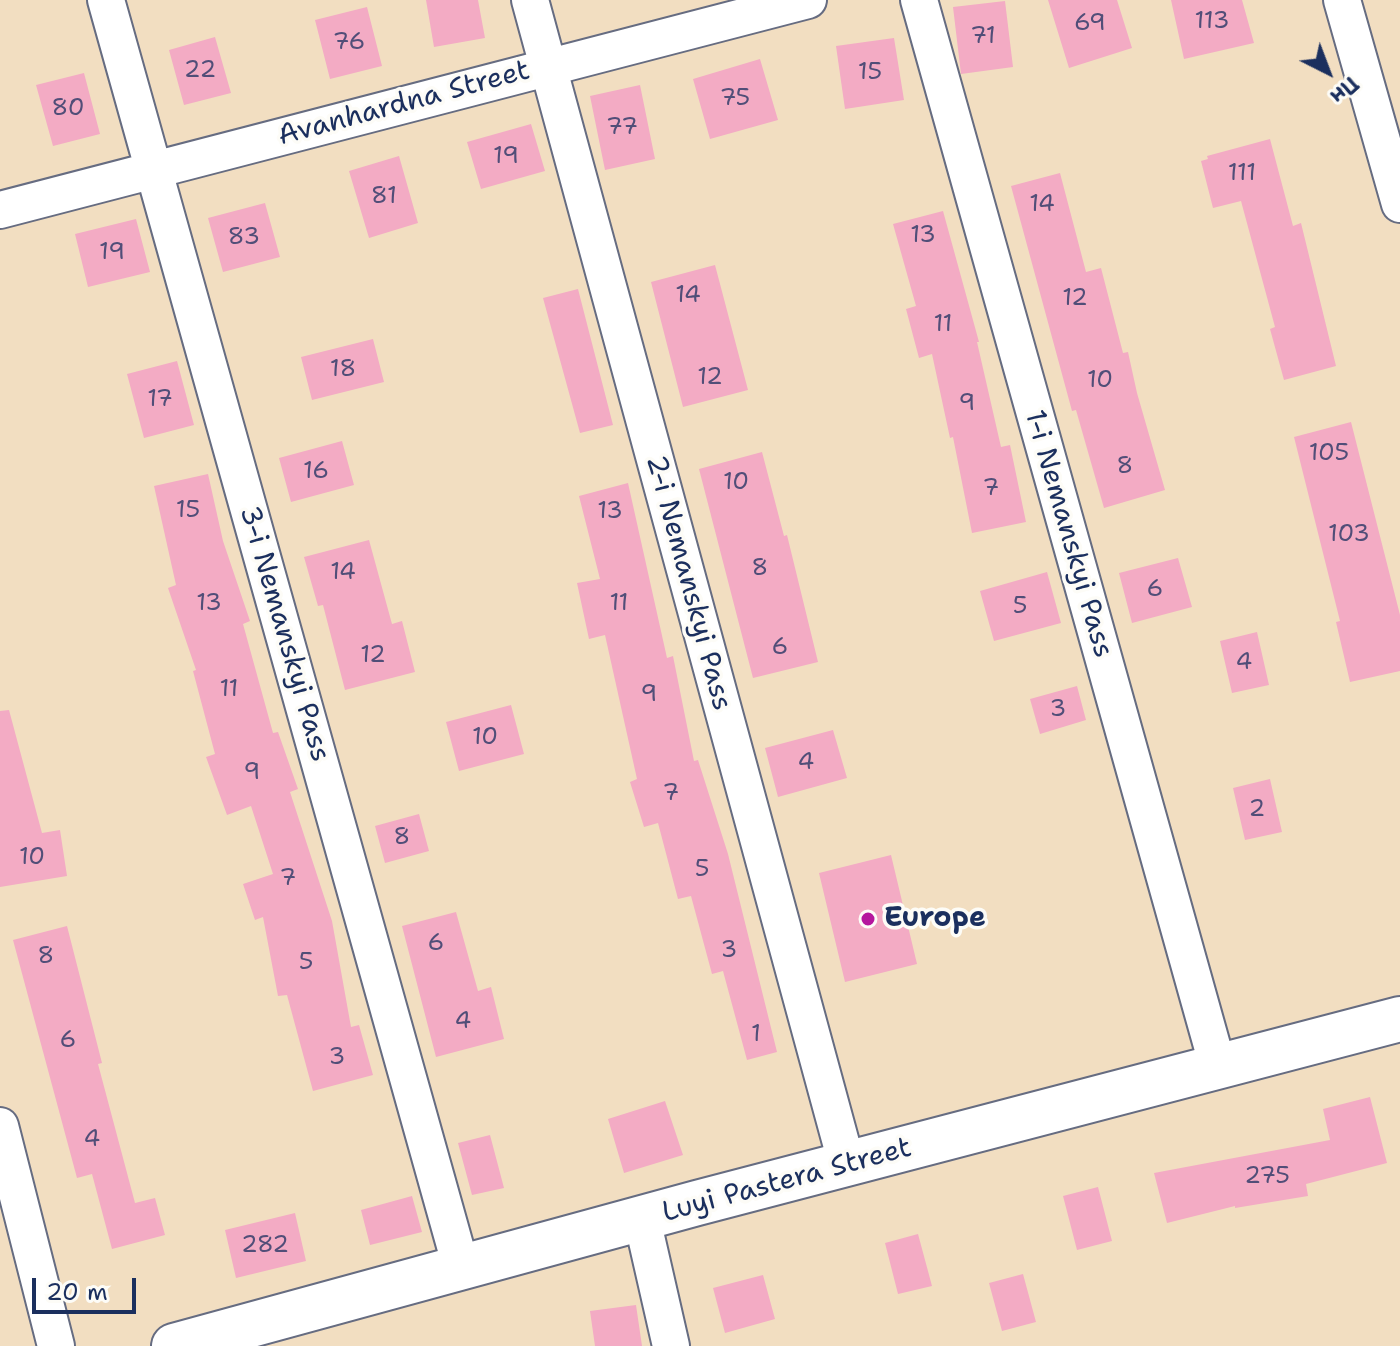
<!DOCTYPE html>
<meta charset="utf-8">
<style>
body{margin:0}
#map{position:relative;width:1400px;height:1346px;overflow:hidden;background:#f2dec1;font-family:"Shantell Sans",sans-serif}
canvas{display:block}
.north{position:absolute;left:1288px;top:32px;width:80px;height:80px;-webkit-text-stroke:6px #fdfcf7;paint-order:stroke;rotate:138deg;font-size:22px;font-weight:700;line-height:32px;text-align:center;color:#1b2f5e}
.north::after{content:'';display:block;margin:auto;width:28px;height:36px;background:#1b2f5e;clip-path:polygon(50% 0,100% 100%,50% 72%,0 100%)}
.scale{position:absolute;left:32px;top:1278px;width:104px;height:36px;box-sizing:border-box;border:4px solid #1b2f5e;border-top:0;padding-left:10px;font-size:24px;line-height:28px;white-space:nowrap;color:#1b2f5e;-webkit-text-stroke:6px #fdfcf7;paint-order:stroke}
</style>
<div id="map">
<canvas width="1400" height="1346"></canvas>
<div class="north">Пн</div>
<div class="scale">20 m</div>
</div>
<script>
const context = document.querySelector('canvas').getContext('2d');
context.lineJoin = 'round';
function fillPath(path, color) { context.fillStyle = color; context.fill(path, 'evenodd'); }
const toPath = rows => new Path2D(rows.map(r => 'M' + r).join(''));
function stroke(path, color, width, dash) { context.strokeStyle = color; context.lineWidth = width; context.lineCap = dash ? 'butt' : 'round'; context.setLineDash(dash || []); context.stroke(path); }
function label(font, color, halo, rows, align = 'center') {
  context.font = font + ' "Shantell Sans",sans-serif'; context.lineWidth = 7; context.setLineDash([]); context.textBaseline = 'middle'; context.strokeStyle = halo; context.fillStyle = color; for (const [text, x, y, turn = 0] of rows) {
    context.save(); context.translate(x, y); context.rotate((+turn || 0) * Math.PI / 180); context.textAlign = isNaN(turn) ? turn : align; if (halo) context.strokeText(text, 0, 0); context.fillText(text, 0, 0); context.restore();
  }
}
const building = toPath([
 [426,0,478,0,485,38,434,47],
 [1048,0,1117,0,1132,48,1069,68],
 [1171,0,1242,0,1254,43,1184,59],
 [1005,1,1013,67,961,74,953,7],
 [367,7,382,66,330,79,315,20],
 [215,37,231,93,184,105,169,50],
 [894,38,904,100,845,109,836,46],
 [760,59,778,120,710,139,693,79],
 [84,73,100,134,53,146,36,85],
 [640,85,655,159,605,170,590,96],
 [531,124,545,171,481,189,467,142],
 [1270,139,1293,226,1301,223,1336,366,1284,380,1270,329,1275,327,1241,201,1213,208,1201,161,1208,159,1207,156],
 [399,156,418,223,369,238,349,171],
 [1060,173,1086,272,1101,268,1123,353,1128,352,1137,393,1165,490,1104,508,1076,410,1072,411,1011,186],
 [265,203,280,257,223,272,208,218],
 [943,211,979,342,977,342,1001,447,1010,445,1026,522,972,533,953,437,950,438,932,354,919,358,906,309,916,306,893,224],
 [136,219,150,272,88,287,75,234],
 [715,265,748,390,683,407,651,282],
 [578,289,613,425,580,433,543,298],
 [373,339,384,382,312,400,301,357],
 [177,361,194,425,144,438,127,374],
 [1351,422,1400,615,1400,671,1350,682,1336,622,1340,621,1294,437],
 [342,441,354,485,291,502,279,458],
 [762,452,784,536,787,535,818,662,753,678,699,469],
 [208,474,223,541,250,621,243,624,273,733,278,732,298,789,290,792,332,921,351,1027,359,1025,373,1075,313,1091,287,995,278,996,263,917,255,920,243,884,273,874,251,806,227,815,206,757,215,754,193,671,196,670,168,588,176,585,154,486],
 [628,483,667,658,673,656,694,761,698,760,728,854,777,1052,747,1060,723,971,712,974,691,896,678,899,658,823,644,827,630,782,637,779,605,635,589,639,577,583,600,579,579,496],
 [369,540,392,624,402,621,415,672,345,690,323,605,318,606,304,557],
 [1178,558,1192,607,1132,623,1119,573],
 [1047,572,1061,623,994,641,980,591],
 [1257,632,1269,685,1232,693,1220,641],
 [1077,686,1086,720,1040,734,1030,699],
 [511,705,524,754,459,771,446,722],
 [9,710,42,833,60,830,67,876,0,887,0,711],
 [833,730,847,778,778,797,765,748],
 [1270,779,1282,832,1245,840,1233,788],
 [419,814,429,851,385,863,375,826],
 [891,855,917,964,845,982,819,873],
 [456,912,478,991,491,987,504,1039,436,1057,402,926],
 [67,926,102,1063,98,1064,135,1203,155,1198,165,1235,112,1249,92,1174,77,1178,13,940],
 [1370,1097,1387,1163,1306,1184,1308,1196,1235,1208,1235,1206,1167,1223,1154,1173,1330,1140,1323,1109],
 [665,1101,683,1155,624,1173,608,1119],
 [490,1135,504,1188,472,1195,458,1143],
 [1098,1187,1112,1241,1077,1250,1063,1196],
 [412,1196,422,1232,370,1245,361,1210],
 [295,1213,306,1261,236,1278,225,1230],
 [918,1234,932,1286,898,1294,885,1243],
 [1023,1274,1036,1322,1002,1331,989,1283],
 [763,1275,775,1319,725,1333,713,1288],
 [636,1305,642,1346,595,1346,590,1311]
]);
const street = toPath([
 [106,0,461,1267],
 [530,0,847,1165],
 [919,0,1218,1067],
 [1342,0,1400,204],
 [0,210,808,0],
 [0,1126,56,1346],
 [642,1219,671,1346]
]);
const secondary = toPath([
 [174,1346,697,1203,1400,1019]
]);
const markers = [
 [868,919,8,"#b5179e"]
];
const numberNames = [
 ["113",1212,22],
 ["69",1090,24],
 ["71",983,37],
 ["76",349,43],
 ["22",200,71],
 ["15",870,73],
 ["75",735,99],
 ["80",68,109],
 ["77",622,128],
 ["19",506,157],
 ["111",1242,174],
 ["81",384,197],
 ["14",1042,205],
 ["13",923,236],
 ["83",244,238],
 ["19",112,253],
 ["14",688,296],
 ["12",1075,299],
 ["11",943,325],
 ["18",343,370],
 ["12",710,378],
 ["10",1100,381],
 ["17",160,400],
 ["9",967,404],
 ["105",1329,454],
 ["8",1125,467],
 ["16",316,472],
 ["10",736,483],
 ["7",991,489],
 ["15",188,511],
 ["13",610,512],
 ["103",1349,535],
 ["8",760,569],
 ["14",343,573],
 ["6",1155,590],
 ["13",209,604],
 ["11",619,604],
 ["5",1020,607],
 ["6",780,648],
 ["12",373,656],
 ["4",1244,663],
 ["11",229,690],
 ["9",649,695],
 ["3",1058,710],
 ["10",485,738],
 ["4",806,763],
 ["9",252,773],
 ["7",671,794],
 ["2",1257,810],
 ["8",402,838],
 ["10",32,858],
 ["5",702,870],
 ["7",288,879],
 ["6",436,944],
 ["3",729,951],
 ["8",46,957],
 ["5",306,963],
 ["4",463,1022],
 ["1",756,1035],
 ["6",68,1041],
 ["3",337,1058],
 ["4",92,1140],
 ["275",1267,1177],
 ["282",265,1246]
];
const streetNames = [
 ["Avanhardna Street",404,104,-15],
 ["1-i Nemanskyi Pass",1068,534,74],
 ["2-i Nemanskyi Pass",688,583,75],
 ["3-i Nemanskyi Pass",284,634,74],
 ["Luyi Pastera Street",787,1181,-15]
];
const poiNames = [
 ["Europe",884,919]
];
fillPath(building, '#f3abc4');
stroke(street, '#666c81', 40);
stroke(secondary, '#666c81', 48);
stroke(street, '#fff', 36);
stroke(secondary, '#fff', 44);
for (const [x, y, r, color] of markers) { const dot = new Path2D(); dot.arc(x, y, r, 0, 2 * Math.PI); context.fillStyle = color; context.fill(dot); stroke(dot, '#fdfcf7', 3); }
label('24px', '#514e78', null, numberNames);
label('28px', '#1b2f5e', '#fdfcf7', streetNames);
label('bold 28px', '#1b2f5e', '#fdfcf7', poiNames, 'left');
</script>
